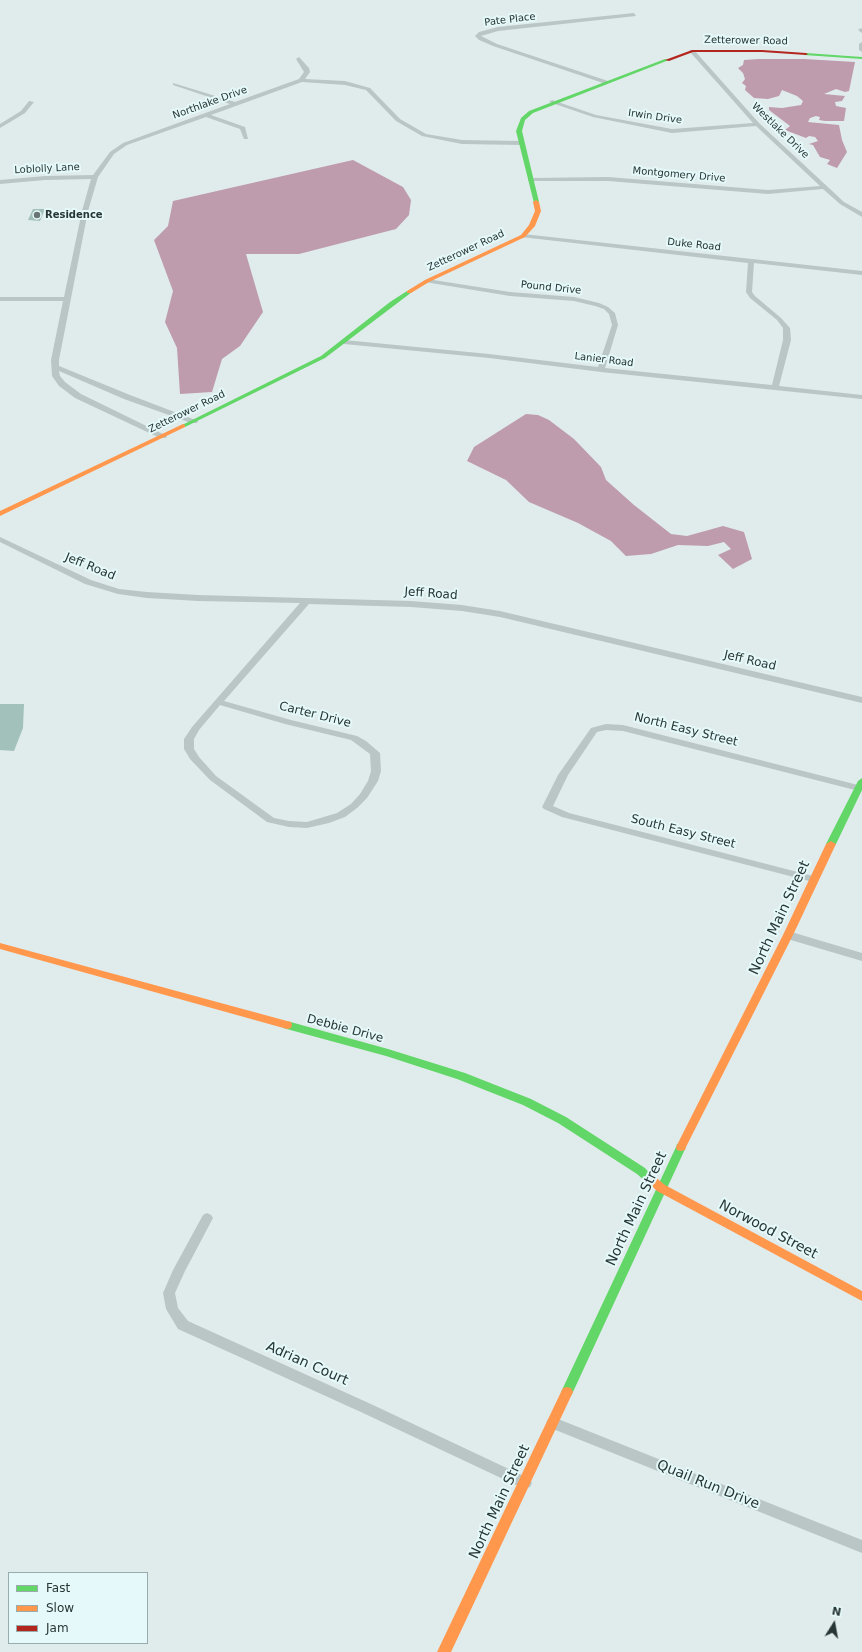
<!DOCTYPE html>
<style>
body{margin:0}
#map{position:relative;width:862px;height:1652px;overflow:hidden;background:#e0ecec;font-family:"DejaVu Sans",sans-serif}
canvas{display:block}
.legend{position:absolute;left:8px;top:1572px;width:140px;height:72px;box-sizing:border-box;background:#e6f9fa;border:1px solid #9aabab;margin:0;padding:5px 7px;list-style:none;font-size:12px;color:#273634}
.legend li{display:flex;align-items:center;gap:8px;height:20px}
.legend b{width:20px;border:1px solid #9aabab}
.north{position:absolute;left:814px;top:1604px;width:40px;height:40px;-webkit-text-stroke:3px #e6f9fa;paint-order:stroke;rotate:11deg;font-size:11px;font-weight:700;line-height:16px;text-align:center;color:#273634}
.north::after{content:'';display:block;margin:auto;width:14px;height:18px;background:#273634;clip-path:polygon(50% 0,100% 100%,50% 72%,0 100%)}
</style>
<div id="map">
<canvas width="862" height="1652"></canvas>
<ul class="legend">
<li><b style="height:5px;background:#63d668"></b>Fast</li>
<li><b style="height:5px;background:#ff974d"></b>Slow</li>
<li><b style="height:5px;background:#b3261e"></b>Jam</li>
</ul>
<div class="north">N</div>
</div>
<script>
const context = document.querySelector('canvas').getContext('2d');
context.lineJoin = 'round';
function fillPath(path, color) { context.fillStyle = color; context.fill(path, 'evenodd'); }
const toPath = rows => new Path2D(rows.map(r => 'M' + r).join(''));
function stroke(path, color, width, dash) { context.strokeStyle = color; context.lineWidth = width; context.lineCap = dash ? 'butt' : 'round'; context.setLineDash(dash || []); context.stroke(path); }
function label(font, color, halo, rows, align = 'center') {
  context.font = font + ' "DejaVu Sans",sans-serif'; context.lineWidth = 4; context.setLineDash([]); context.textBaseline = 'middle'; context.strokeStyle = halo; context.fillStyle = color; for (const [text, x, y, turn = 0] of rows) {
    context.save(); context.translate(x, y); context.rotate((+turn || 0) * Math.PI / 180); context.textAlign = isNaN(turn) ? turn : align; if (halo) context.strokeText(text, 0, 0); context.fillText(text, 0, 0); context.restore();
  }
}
const water = toPath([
 [759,59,804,59,855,62,849,91,845,92,836,89,824,94,845,96,842,101,835,102,836,106,846,108,844,121,825,121,819,120,820,117,816,116,810,118,808,122,839,125,842,140,847,152,837,168,827,164,830,160,820,157,813,145,809,144,818,141,815,137,809,136,806,138,785,130,790,126,769,110,769,107,782,108,801,105,803,101,797,96,782,90,779,96,768,99,754,98,745,90,746,86,742,83,745,79,743,73,738,68,743,65,744,60],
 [353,160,403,187,411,200,409,215,396,229,299,254,246,254,263,312,240,346,222,359,212,392,180,394,177,348,165,322,173,291,154,240,168,226,173,201],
 [526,414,538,415,549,420,574,439,601,467,606,480,634,505,671,534,687,536,723,526,744,532,752,559,733,569,718,555,731,549,724,542,708,546,678,545,651,554,626,556,611,541,578,523,529,502,506,480,467,461,474,447]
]);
const building = toPath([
 [33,209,45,209,40,221,28,220],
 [0,704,24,704,23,728,14,751,0,750]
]);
const street = toPath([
 [634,13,636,16,498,31,481,36,497,44,608,81,609,82,606,84,493,46,479,40,475,36,479,32,498,27,634,13],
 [861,28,862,29,862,33,858,30,861,28],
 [862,42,862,52,859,50,859,44,862,42],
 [690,50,694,50,759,123,844,202,862,212,862,217,840,204,823,189,768,194,608,181,528,181,528,179,530,178,608,177,768,190,820,186,756,126,672,133,593,117,549,102,552,100,596,115,672,129,753,123,690,52,690,50],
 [299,57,309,68,310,72,305,79,345,81,370,88,400,119,426,134,462,140,521,141,524,143,521,145,462,144,422,136,396,121,366,90,345,85,302,82,211,115,245,127,248,139,244,139,240,129,206,117,127,145,114,154,98,177,88,211,59,360,59,366,130,395,198,421,197,423,191,423,124,399,59,371,60,376,65,382,81,394,167,436,166,438,160,438,75,398,59,386,52,376,51,360,63,301,0,301,0,297,64,297,82,211,91,179,45,180,0,184,0,180,45,176,93,175,110,152,123,143,230,104,173,85,173,83,235,102,299,79,304,72,296,59,299,57],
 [29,101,34,102,25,113,0,128,0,124,21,111,29,101],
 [523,234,862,271,862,275,754,263,752,292,755,296,781,318,790,328,791,340,779,386,862,395,862,399,601,372,489,358,344,344,340,342,344,340,489,354,598,367,612,325,609,314,604,309,595,306,574,301,510,296,425,282,424,281,427,279,510,292,574,297,599,303,608,307,615,313,618,325,605,368,772,385,783,340,783,328,777,320,750,298,746,292,748,263,521,237,520,236,523,234],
 [0,537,91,580,119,589,147,592,198,595,411,601,462,605,500,611,862,697,862,703,500,617,462,611,411,607,309,604,224,701,291,720,357,736,366,741,380,753,381,771,378,781,367,798,357,808,345,817,329,823,307,828,289,827,267,822,210,780,190,759,184,749,184,739,192,727,300,603,198,601,147,598,118,594,85,584,0,542,0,537],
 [220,705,285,724,351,740,370,754,371,771,368,781,360,794,351,804,337,813,307,822,289,821,274,818,216,776,199,757,194,749,194,739,199,730,220,705],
 [606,724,623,725,862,786,862,790,859,791,623,731,606,730,597,732,568,775,553,806,569,813,817,877,818,879,817,881,813,882,562,817,544,809,542,807,558,775,591,728,606,724],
 [788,931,862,953,862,961,784,938,783,935,788,931],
 [207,1213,211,1215,213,1218,185,1271,175,1293,178,1308,188,1321,373,1405,530,1479,532,1483,530,1487,525,1489,520,1487,363,1413,178,1329,166,1309,163,1293,173,1270,203,1215,207,1213],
 [553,1417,862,1540,862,1553,548,1427,546,1423,548,1419,553,1417]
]);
const fast = toPath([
 [806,53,862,57,862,59,804,55,804,54,806,53],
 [665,59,669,60,533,113,525,120,522,131,539,202,534,203,516,131,521,118,529,111,665,59],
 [407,291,412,292,325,358,185,427,181,427,180,426,321,356,390,302,407,291],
 [862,778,862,790,836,844,834,846,828,846,826,844,858,781,862,778],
 [287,1021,388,1049,465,1073,531,1099,566,1117,645,1168,655,1179,654,1182,650,1183,646,1182,637,1174,558,1123,523,1105,457,1079,386,1056,283,1028,282,1025,283,1022,287,1021],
 [681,1143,685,1144,686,1147,573,1392,571,1396,567,1397,563,1396,561,1392,676,1147,677,1144,681,1143]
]);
const slow = toPath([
 [536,200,539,202,541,211,535,226,525,237,429,282,411,293,407,293,407,291,425,280,521,235,529,225,535,211,533,202,536,200],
 [183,424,185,425,185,427,0,516,0,511,183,424],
 [831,841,836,844,793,935,686,1147,685,1150,681,1151,677,1150,676,1147,783,935,826,844,831,841],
 [0,943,287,1021,291,1022,292,1025,291,1028,287,1029,0,949,0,943],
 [650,1175,654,1176,665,1185,862,1291,862,1301,657,1191,645,1179,646,1176,650,1175],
 [567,1387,571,1388,573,1392,451,1652,437,1652,561,1392,563,1388,567,1387]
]);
const jam = toPath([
 [692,50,762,50,806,53,808,54,806,55,762,52,693,52,669,61,665,60,692,50]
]);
const markers = [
 [37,215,4,"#687674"]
];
const farStreetnames = [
 ["Pate Place",510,20,-7],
 ["Zetterower Road",746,41,1],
 ["Northlake Drive",210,103,-20],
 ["Irwin Drive",655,117,8],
 ["Westlake Drive",780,131,44],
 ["Loblolly Lane",47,169,-3],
 ["Montgomery Drive",679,175,5],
 ["Duke Road",694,245,6],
 ["Zetterower Road",466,251,-25],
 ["Pound Drive",551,288,6],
 ["Lanier Road",604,360,7],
 ["Zetterower Road",187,412,-26]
];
const farPoinames = [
 ["Residence",45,215]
];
const streetNames = [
 ["Jeff Road",90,567,22],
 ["Jeff Road",431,594,4],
 ["Jeff Road",750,661,13],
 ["Carter Drive",315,715,14],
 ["North Easy Street",686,730,14],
 ["South Easy Street",683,832,14],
 ["Debbie Drive",345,1029,15]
];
const nearStreetnames = [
 ["North Main Street",780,918,-65],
 ["North Main Street",637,1209,-65],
 ["Norwood Street",768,1230,28],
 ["Adrian Court",307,1364,24],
 ["Quail Run Drive",708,1485,22],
 ["North Main Street",500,1502,-65]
];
fillPath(water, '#be9bad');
fillPath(building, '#a1c1ba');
fillPath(street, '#b9c6c5');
fillPath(fast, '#63d668');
fillPath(slow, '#ff974d');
fillPath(jam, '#b3261e');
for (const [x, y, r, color] of markers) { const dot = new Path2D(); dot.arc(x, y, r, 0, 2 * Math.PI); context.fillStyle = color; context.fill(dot); stroke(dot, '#e6f9fa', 1.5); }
label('10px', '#273634', '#e6f9fa', farStreetnames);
label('bold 10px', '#273634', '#e6f9fa', farPoinames, 'left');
label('12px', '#273634', '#e6f9fa', streetNames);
label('14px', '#273634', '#e6f9fa', nearStreetnames);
</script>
